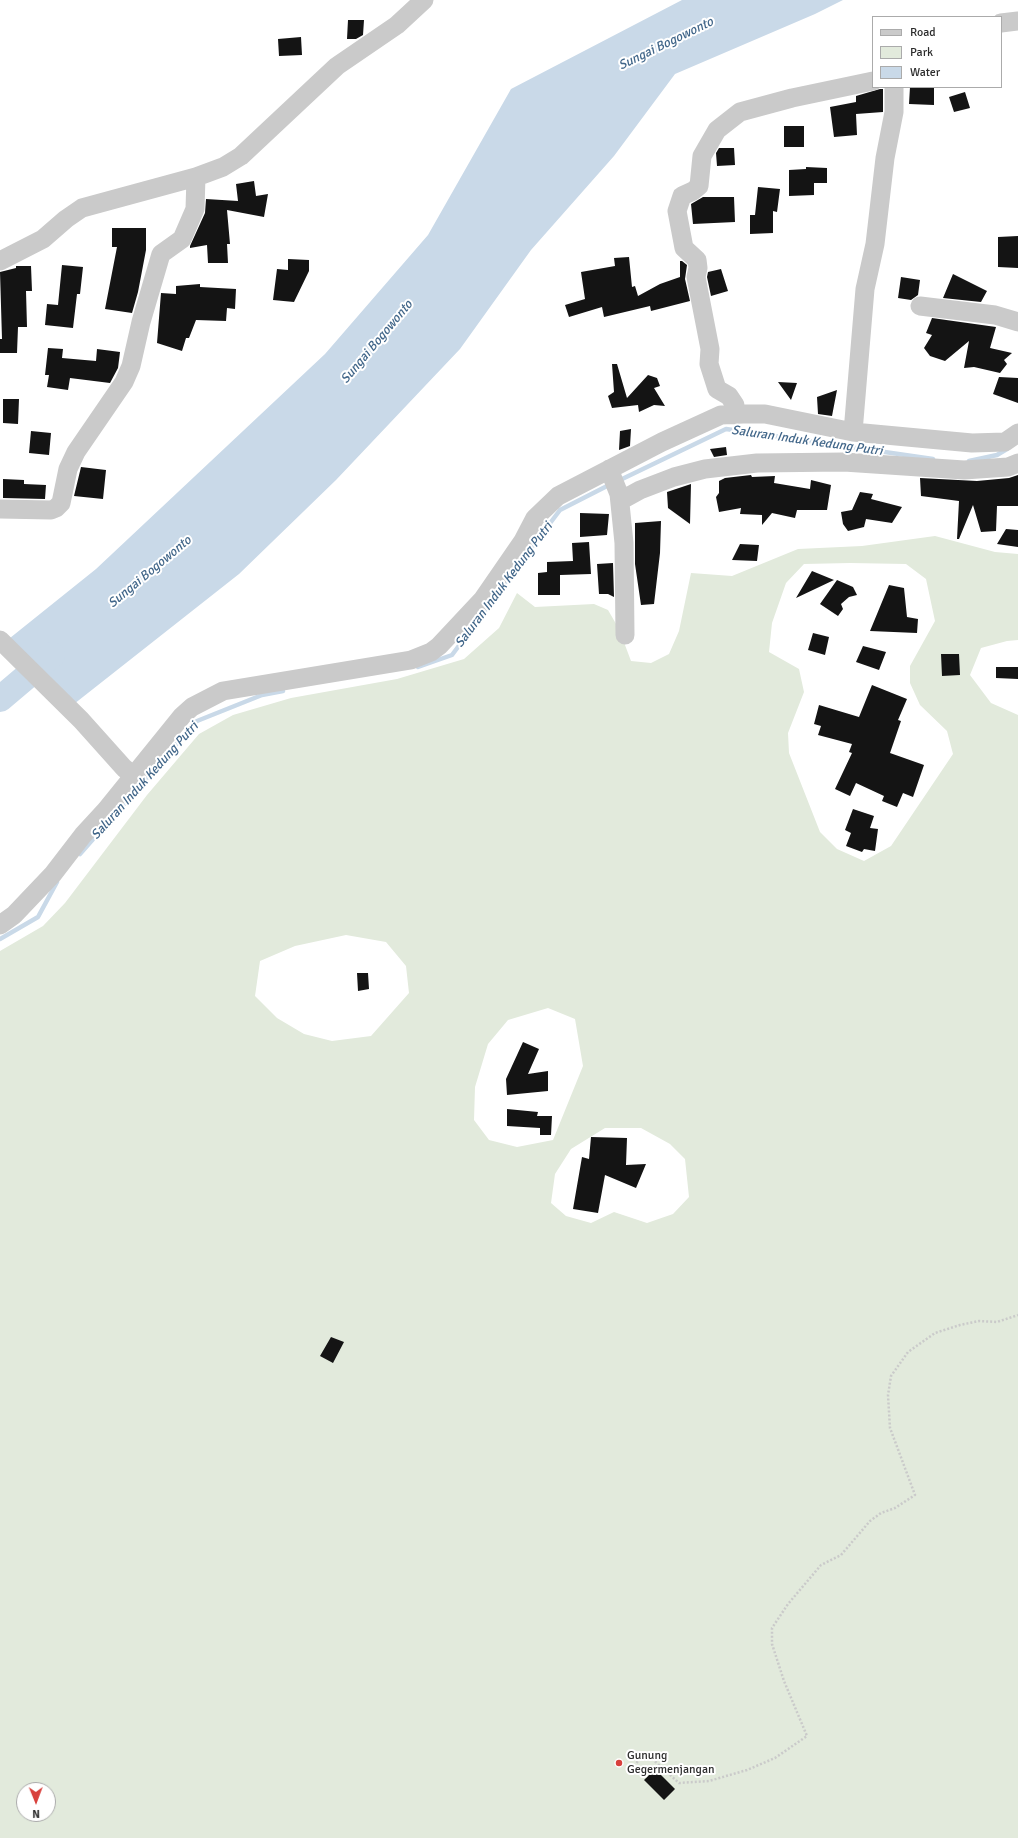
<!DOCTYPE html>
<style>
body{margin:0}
#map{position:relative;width:1018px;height:1838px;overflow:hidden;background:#fff;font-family:Signika,sans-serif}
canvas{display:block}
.legend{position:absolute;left:872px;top:16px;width:130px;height:72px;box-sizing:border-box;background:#fff;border:1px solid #ababab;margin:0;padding:5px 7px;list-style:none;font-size:12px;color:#2d2d2d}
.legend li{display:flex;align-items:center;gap:8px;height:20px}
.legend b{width:20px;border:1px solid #ababab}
.north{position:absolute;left:16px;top:1782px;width:40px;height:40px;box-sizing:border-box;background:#fff;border:1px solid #ababab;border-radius:50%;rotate:179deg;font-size:11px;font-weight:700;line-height:16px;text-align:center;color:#2d2d2d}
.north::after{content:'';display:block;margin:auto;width:14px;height:18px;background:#d8403c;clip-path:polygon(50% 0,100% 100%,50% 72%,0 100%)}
</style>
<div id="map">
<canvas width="1018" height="1838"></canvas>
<ul class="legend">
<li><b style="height:5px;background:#cacaca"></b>Road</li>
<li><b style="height:11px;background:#e2eadc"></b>Park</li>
<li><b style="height:11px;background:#c9d9e8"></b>Water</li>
</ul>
<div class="north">N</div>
</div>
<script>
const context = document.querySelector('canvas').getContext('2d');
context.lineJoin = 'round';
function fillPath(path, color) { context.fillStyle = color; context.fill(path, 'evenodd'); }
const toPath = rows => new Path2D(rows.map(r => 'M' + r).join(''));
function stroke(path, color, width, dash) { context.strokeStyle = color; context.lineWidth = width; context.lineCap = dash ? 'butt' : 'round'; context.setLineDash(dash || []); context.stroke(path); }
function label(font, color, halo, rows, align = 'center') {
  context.font = font + ' Signika,sans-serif'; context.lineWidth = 4; context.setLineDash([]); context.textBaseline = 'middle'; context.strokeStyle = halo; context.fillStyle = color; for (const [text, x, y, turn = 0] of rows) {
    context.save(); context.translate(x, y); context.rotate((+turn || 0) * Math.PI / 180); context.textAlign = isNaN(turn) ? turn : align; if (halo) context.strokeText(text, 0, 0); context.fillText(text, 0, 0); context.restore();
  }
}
const green = toPath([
 [935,536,995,552,1018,554,1018,640,1007,641,981,648,970,675,991,703,1018,715,1018,1838,0,1838,0,951,43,926,65,903,147,795,199,734,233,715,291,698,397,679,464,659,499,628,517,593,535,607,594,604,608,610,619,629,631,661,651,663,669,654,679,631,691,573,732,576,798,549,862,546],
 [850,563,906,564,926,579,935,621,910,666,910,683,920,705,947,731,953,754,891,846,864,861,837,849,820,832,789,753,788,733,804,692,799,669,769,652,772,623,786,583,804,564],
 [346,935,386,942,406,966,409,993,371,1036,332,1041,304,1034,277,1018,255,996,260,961,295,946],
 [548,1008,575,1019,583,1066,553,1140,517,1147,489,1140,474,1120,475,1087,488,1044,508,1020],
 [605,1128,641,1128,670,1144,685,1159,689,1197,673,1214,647,1223,614,1212,591,1223,566,1216,551,1203,555,1174,571,1149],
 [24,1790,48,1790,48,1814,24,1814]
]);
const water = toPath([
 [682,0,843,0,815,14,675,74,614,156,531,250,460,349,336,480,239,574,74,704,10,638,96,569,325,354,428,235,511,89]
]);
const stream = toPath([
 [969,461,997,455,1007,449],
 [618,481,726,429,933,459],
 [505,583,560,510,611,484],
 [418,667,452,655,487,608],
 [80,854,197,721,262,695,283,691],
 [0,939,38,917,57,882]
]);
const river = toPath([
 [0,699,52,655]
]);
const building = toPath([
 [348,20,364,20,363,35,356,39,347,39],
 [301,37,302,55,279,56,278,39],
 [910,87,934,87,934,105,909,104],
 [880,89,883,89,883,112,856,114,857,135,834,137,830,107,856,102,856,96],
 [965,92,970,108,954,112,949,97],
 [784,126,804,126,804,147,784,147],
 [719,148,734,148,735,165,717,166,716,153],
 [806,167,827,168,827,183,814,183,814,195,789,196,789,170,806,169],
 [254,181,256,196,268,194,264,217,227,210,230,244,227,244,228,263,208,263,207,245,190,248,190,246,205,213,206,199,238,201,236,184],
 [758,187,780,189,777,212,773,211,773,233,750,234,750,215,755,215],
 [703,197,734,197,735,222,693,224,691,204],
 [112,228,146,228,146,250,138,292,132,313,105,309,117,247,112,247],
 [1018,236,1018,268,998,267,998,237],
 [629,257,632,287,635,286,638,296,660,284,680,277,680,261,682,261,687,265,685,279,690,301,651,311,650,306,604,317,602,307,569,317,565,305,585,299,581,272,615,266,614,258],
 [288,259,309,260,309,271,294,302,273,300,277,269,288,270],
 [62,265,83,267,80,294,77,294,73,328,45,325,47,304,58,305],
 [16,266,31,266,32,291,26,291,27,327,18,327,17,353,0,353,0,339,2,339,0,272,16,268],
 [721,269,728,291,711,296,707,277,708,272],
 [953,274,987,291,981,302,943,298],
 [901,277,920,280,918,295,911,300,898,298],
 [200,284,200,287,236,289,235,309,227,308,226,321,196,320,189,338,186,338,182,351,157,343,161,293,176,294,176,286],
 [932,318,996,327,990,348,1012,353,1004,360,1007,364,1000,373,974,367,964,368,969,341,945,361,930,356,924,348,932,335,926,333],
 [48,348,63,349,62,358,96,361,97,349,120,352,118,368,110,383,70,378,68,390,47,387,49,375,45,375],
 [612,364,617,364,627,398,648,375,657,378,660,386,654,388,665,406,654,405,639,412,638,405,612,408,608,396,614,392],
 [999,377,1018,378,1018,403,993,394],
 [778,382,797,383,791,400],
 [837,390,832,416,818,414,817,397],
 [3,399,19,399,18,424,3,423],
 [631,429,630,446,619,450,620,431],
 [31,431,51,433,49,455,29,453],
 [726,447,727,455,714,457,710,449],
 [81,467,106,470,103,499,74,496],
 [751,475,752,477,775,476,774,483,810,489,811,480,831,485,827,510,797,510,795,518,772,513,762,525,762,515,740,514,741,508,719,512,716,497,719,493,719,481,725,478],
 [1018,475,1018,506,997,506,996,531,981,532,973,505,959,539,957,539,959,501,921,496,920,478,977,481,1009,478],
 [3,479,24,480,24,484,46,485,45,499,3,498],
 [691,484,690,524,668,508,667,492],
 [860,492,873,494,871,499,902,507,892,523,866,519,864,527,848,531,843,524,841,512,852,510],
 [580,513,609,514,607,535,580,537],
 [661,521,660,553,654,604,641,605,635,564,635,523],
 [1006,529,1018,530,1018,547,997,544],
 [589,542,591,574,560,575,560,595,538,595,538,573,547,572,547,562,573,561,572,543],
 [740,544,759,545,757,561,732,560],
 [613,563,614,597,608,594,599,594,597,564],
 [812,571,834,580,796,598],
 [837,580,853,587,857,595,849,597,841,604,843,609,838,616,820,604],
 [889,585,904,588,907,617,918,619,917,633,870,631],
 [813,633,829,637,825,655,808,650],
 [863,646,886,652,879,670,856,662],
 [941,654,959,654,960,675,942,676],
 [996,667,1018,667,1018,679,996,678],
 [872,685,907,699,898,720,901,721,890,753,924,765,913,797,903,793,897,807,882,801,884,796,856,783,850,796,835,789,852,753,849,752,852,744,818,735,821,726,814,724,819,705,859,717],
 [853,809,874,816,870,828,878,829,875,851,864,849,862,852,846,846,851,833,845,830],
 [357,973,368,973,369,989,358,991],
 [523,1042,539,1049,528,1074,548,1071,548,1091,507,1095,506,1079],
 [507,1109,538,1112,537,1116,552,1116,551,1135,540,1135,540,1128,507,1126],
 [591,1137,627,1138,626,1165,646,1164,636,1188,605,1175,598,1213,573,1209,582,1157,589,1159],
 [331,1337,344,1342,333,1363,320,1356],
 [655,1769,675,1789,664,1800,644,1780]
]);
const path = toPath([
 [643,1774,634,1766,642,1756,649,1756,679,1783,709,1781,747,1770,775,1758,807,1736,784,1681,772,1644,772,1628,788,1604,821,1565,841,1555,870,1521,881,1513,895,1508,915,1495,890,1428,888,1395,891,1376,908,1352,935,1333,960,1325,979,1321,997,1322,1018,1315]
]);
const minor = toPath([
 [1001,23,1018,21],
 [0,261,43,239,66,219,82,208,196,177,223,167,241,156,337,66,397,25,424,0],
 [920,306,995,315,1018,322],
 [735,415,735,405,729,396,717,389,709,364,710,349,696,277,698,268,697,260,684,248,677,211,682,196,693,191,699,186,702,156,717,130,740,112,792,98,873,81],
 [853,432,865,289,875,244,885,158,894,112,894,87],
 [609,469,619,494,624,543,625,635],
 [620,501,640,490,674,477,705,469,757,463,844,462,964,470,1008,467,1018,463],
 [0,509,51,510,56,508,61,503,68,469,76,452,124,382,131,366,141,322,161,254,182,239,195,209,196,177],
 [0,640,81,720,124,768,134,776],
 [0,925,14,915,53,874,83,835,106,810,182,716,192,707,223,691,411,660,431,652,439,646,483,599,523,541,535,518,558,496,662,442,721,415,743,414,765,414,853,432,972,443,1005,442,1018,433]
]);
const markers = [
 [619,1763,4,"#d8403c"]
];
const poiNames = [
 ["Gunung",627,1756],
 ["Gegermenjangan",627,1770]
];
const waterNames = [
 ["Sungai Bogowonto",666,44,-26],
 ["Sungai Bogowonto",377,342,-50],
 ["Saluran Induk Kedung Putri",807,441,8],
 ["Sungai Bogowonto",150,572,-40],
 ["Saluran Induk Kedung Putri",504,585,-53],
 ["Saluran Induk Kedung Putri",145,781,-48]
];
fillPath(green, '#e2eadc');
fillPath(water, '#c9d9e8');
stroke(stream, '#c9d9e8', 4.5);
stroke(river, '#c9d9e8', 26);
fillPath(building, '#141414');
stroke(path, '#cacaca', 2.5, [2, 2]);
stroke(minor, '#cacaca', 19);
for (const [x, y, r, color] of markers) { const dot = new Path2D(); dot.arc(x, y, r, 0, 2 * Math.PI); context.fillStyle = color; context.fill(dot); stroke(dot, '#fff', 1.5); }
label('12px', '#2d2d2d', '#fff', poiNames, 'left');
label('italic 13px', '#416689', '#fff', waterNames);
</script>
